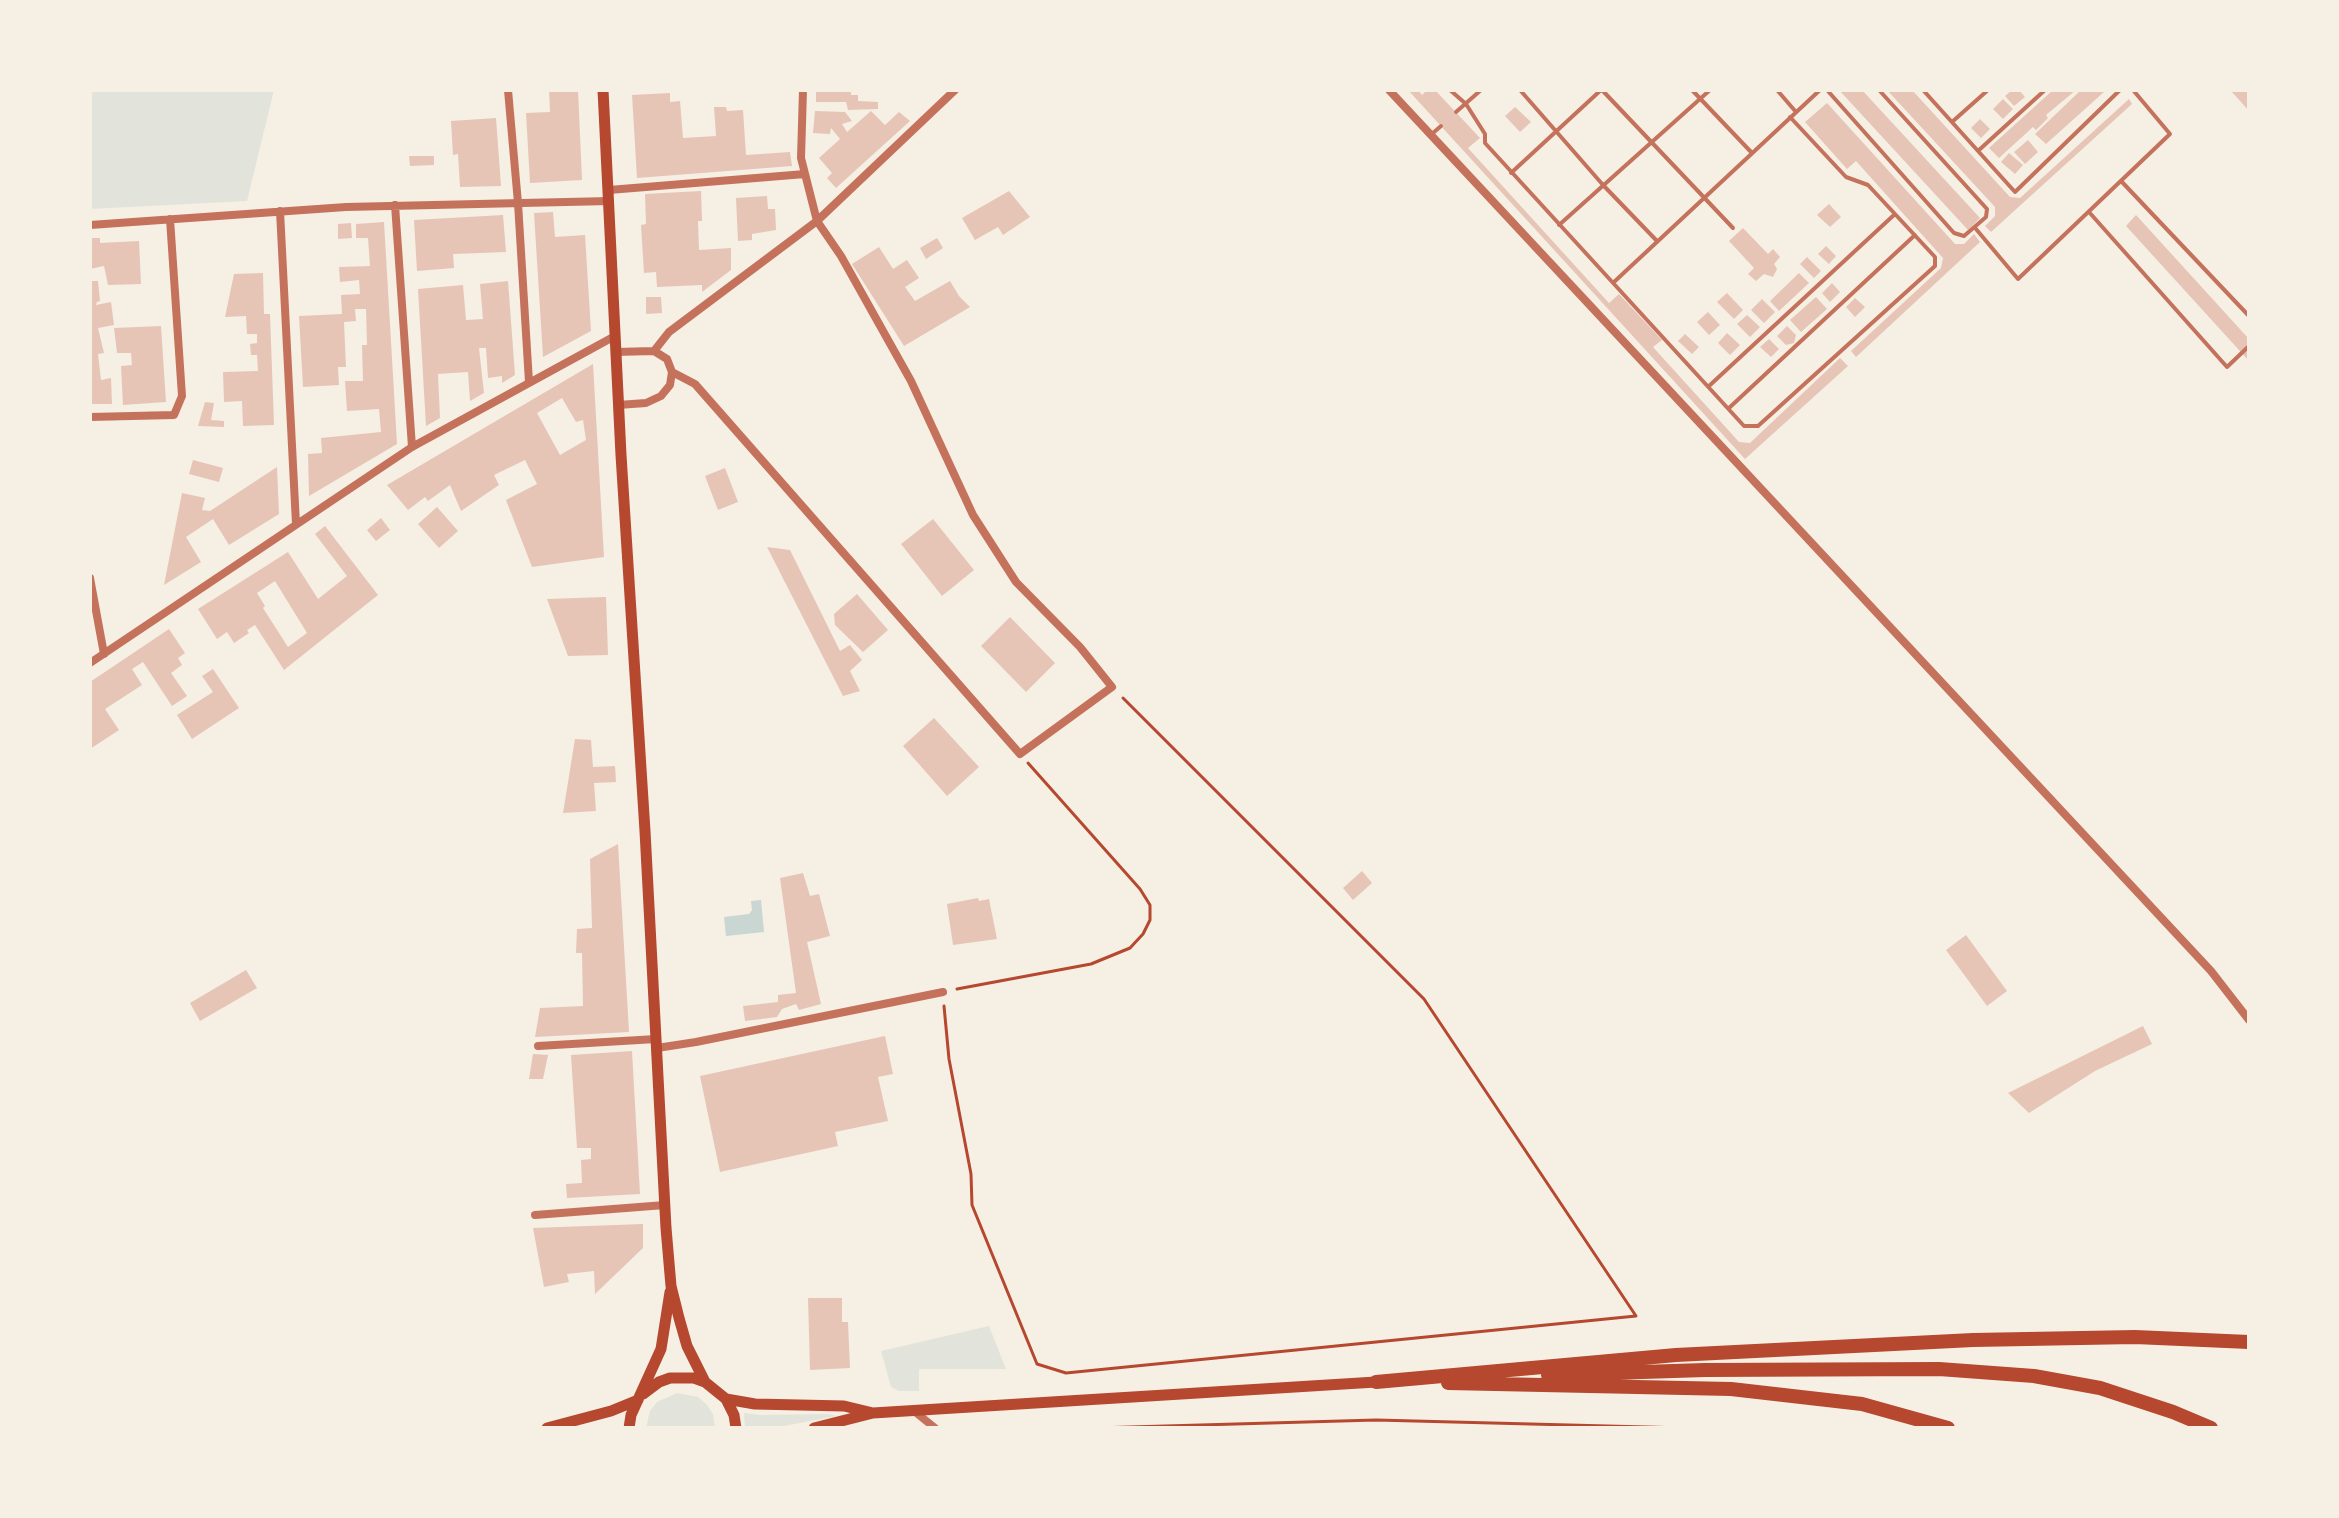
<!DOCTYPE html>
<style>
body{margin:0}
#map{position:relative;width:2339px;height:1518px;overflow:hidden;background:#f6efe4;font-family:Signika,sans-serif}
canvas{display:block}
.frame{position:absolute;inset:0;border:92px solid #f6efe4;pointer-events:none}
</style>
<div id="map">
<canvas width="2339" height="1518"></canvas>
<div class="frame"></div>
</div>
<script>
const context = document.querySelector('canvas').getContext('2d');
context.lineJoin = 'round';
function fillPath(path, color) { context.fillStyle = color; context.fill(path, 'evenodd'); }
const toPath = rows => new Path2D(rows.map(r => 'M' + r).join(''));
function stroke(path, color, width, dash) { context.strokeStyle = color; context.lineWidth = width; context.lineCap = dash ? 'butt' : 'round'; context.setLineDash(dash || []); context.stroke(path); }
const green = toPath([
 [90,90,274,90,247,201,90,209],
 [989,1326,1006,1369,919,1369,919,1391,899,1391,891,1387,881,1351],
 [677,1393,698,1397,707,1405,713,1414,715,1428,646,1428,650,1411,657,1402],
 [744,1413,760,1415,828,1414,837,1416,784,1426,745,1428]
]);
const water = toPath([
 [761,900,764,932,726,936,724,917,749,914,752,910,751,901]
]);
const building = toPath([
 [549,90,578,90,582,180,530,183,526,113,550,112],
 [816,90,851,90,851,95,858,95,858,101,878,102,878,109,848,110,846,102,816,102],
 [1408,90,1418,90,1422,95,1427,90,1435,90,1480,138,1468,148,1609,303,1619,294,1662,340,1653,347,1739,442,1750,443,1840,358,1848,366,1745,459],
 [1839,90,1862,90,1980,218,1968,230],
 [1887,90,1912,90,2010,197,2020,198,2129,99,2132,104,1991,232,1985,226,1995,216,1995,207],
 [2012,90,2019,90,2025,97,2014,106,2005,96],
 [2053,90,2076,90,2046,115,2048,118,2036,130,2033,127,1999,158,1989,148],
 [2081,90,2102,90,2104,92,2046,144,2035,134],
 [2235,90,2249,90,2249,111,2232,92],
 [670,93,670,102,680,101,683,138,716,136,714,107,726,107,727,111,743,110,746,155,790,152,792,166,637,178,632,95],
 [2003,99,2013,109,2003,119,1993,109],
 [1827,103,1955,244,1964,244,1974,234,1980,242,1856,357,1851,351,1941,268,1943,258,1856,161,1847,169,1805,122],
 [1515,107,1531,122,1520,132,1505,116],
 [815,111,845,112,852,121,842,124,847,132,871,111,885,125,899,112,910,121,836,188,827,178,832,173,819,158,840,139,831,128,830,134,813,133],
 [496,118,501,186,460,187,458,154,453,155,451,121],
 [1980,119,1990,129,1981,138,1971,128],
 [2028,140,2038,152,2025,164,2014,152],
 [2009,153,2023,165,2015,174,2001,162],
 [409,156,434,156,434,165,410,166],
 [701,191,702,221,698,221,699,250,731,248,731,270,702,292,702,285,657,287,656,272,644,273,641,225,646,224,645,194],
 [1009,191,1030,217,1003,235,998,227,975,240,962,218],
 [767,196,768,209,775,209,776,230,752,234,752,240,738,241,736,198],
 [1829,204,1841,217,1830,227,1817,215],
 [553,212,555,237,585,235,591,331,543,357,534,213],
 [503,215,506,252,453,254,454,268,417,271,414,220],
 [2136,215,2249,339,2249,361,2126,226],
 [384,222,397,444,309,496,308,454,322,453,321,438,381,432,379,409,347,411,345,381,363,381,362,345,367,345,366,309,355,309,356,321,344,322,346,367,338,367,339,385,303,387,299,316,342,314,341,295,360,294,359,280,340,282,339,267,370,266,368,238,356,238,356,224],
 [351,223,352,238,338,239,338,224],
 [1743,228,1768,254,1773,249,1780,257,1774,264,1777,269,1773,277,1764,274,1756,281,1748,274,1754,268,1729,241],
 [90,238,100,238,100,243,139,241,141,284,108,285,104,266,90,269],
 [937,238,943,248,926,259,920,248],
 [1826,246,1836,256,1829,264,1818,254],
 [879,247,893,269,907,260,919,278,905,287,915,301,950,281,959,296,970,307,904,346,852,264],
 [1807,257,1821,271,1814,278,1800,264],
 [263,273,264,314,270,314,274,425,243,426,242,401,224,402,223,372,258,371,257,355,251,355,250,344,257,343,257,334,247,334,246,316,225,317,234,274],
 [1799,273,1809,283,1779,311,1770,301],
 [90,281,98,281,100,301,97,302,96,305,111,302,114,325,98,328,104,353,98,354,101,380,111,378,112,404,90,404],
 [508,281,515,375,502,383,502,376,488,378,486,348,479,348,484,393,470,401,468,372,438,374,440,418,426,426,418,289,463,285,466,320,483,319,480,284],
 [1832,283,1840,292,1830,302,1822,293],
 [1727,293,1743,310,1734,319,1717,302],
 [646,297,661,297,662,313,646,314],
 [1816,297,1827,309,1801,332,1790,320],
 [1855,298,1865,307,1855,317,1846,307],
 [1762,299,1775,312,1764,323,1751,310],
 [1708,312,1720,325,1709,335,1697,322],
 [1747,315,1760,327,1750,337,1737,324],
 [161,326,166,402,123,405,121,366,132,365,131,353,117,353,114,328],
 [1787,326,1796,335,1794,343,1786,345,1777,336],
 [1727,333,1740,345,1730,355,1718,343],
 [1685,334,1699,347,1692,354,1678,341],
 [1769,339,1779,349,1771,357,1760,347],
 [593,364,604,557,532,567,506,500,537,484,525,460,494,475,499,485,461,511,450,485,428,501,425,497,408,510,387,485],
 [562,398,576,422,583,420,586,440,560,455,537,413],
 [205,402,214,403,211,420,224,421,224,427,198,426],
 [193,460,223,468,219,482,189,474],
 [277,467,279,514,229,545,213,519,186,537,201,562,164,585,182,493,205,498,202,510,210,511],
 [725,468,738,502,718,510,705,476],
 [437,507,458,531,439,548,418,524],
 [381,518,390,530,376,541,367,530],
 [933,519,974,570,942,596,901,544],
 [325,526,378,595,284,670,255,625,247,630,249,633,234,643,227,632,217,639,198,609,288,552,318,599,347,576,315,534],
 [275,581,307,633,288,647,263,608,265,606,257,593],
 [767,547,790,550,840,651,850,645,862,660,850,671,860,691,843,696],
 [857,594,888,630,863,652,835,625,834,614],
 [606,597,608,655,568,656,547,599],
 [1010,617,1055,663,1026,692,981,646],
 [169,629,185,653,178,658,182,665,171,673,187,696,172,706,143,662,132,669,142,685,105,709,119,730,90,749,90,682],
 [213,669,239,708,192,739,177,715,213,692,202,676],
 [934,718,979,767,947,796,903,746],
 [575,739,591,740,593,767,615,766,616,782,594,783,596,811,563,813],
 [618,844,629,1032,535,1037,540,1008,583,1006,582,953,576,953,577,929,592,928,590,859],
 [1362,871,1372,883,1353,900,1343,888],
 [803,873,810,896,819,894,830,936,807,942,821,1004,799,1010,796,1004,782,1009,777,1017,745,1021,743,1006,778,1002,778,995,796,993,780,878],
 [978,898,979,901,989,899,997,939,953,945,947,904],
 [1966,935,2007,991,1987,1006,1946,950],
 [246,970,257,988,200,1021,190,1003],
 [2143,1026,2152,1044,2095,1071,2029,1113,2008,1093],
 [885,1036,893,1074,878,1077,888,1121,835,1132,838,1146,720,1172,700,1076],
 [632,1051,640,1194,567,1198,566,1184,582,1183,581,1160,591,1159,591,1148,577,1148,571,1055],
 [533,1054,548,1055,543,1079,529,1079],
 [643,1224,643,1248,595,1294,594,1271,567,1274,569,1282,544,1287,533,1228],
 [808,1298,842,1298,842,1322,848,1322,850,1368,810,1370]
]);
const path = toPath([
 [957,989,1091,964,1130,948,1143,934,1150,920,1150,905,1140,889,1028,763],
 [944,1006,949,1059,971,1174,972,1205,1037,1364,1066,1373,1636,1316,1424,999,1123,698],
 [1095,1428,1376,1420,1685,1428]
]);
const service = toPath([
 [1450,90,1466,104,1485,134,1485,143,1744,426,1758,426,1935,266,1935,257,1868,185,1846,177,1790,117],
 [1520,90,1603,185,1657,241],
 [1602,90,1733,228],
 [1692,90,1752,153],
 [1777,90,1796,112],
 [1827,90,1954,233,1964,236,1986,217,1987,209,1879,90],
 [1923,90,2015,192,2120,90],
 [1456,112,1481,90],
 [1952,122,1988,90],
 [1433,133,1441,126],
 [1979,150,2045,90],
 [1511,173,1601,90],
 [2122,182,2249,316],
 [2089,212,2227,367,2249,346],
 [1559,225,1710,90],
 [1976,229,2018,279,2170,134,2133,90],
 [1614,282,1820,90],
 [1709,386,1895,214],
 [1729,408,1915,235]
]);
const minor = toPath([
 [508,90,518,203,529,382],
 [1389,90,2211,971,2249,1020],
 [609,190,805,174],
 [395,205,412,447],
 [280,211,296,524],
 [90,225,346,207,610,201],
 [654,351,669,332,817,221,955,90],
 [615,352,654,351,667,359,672,372,670,385,661,396,646,403,618,405],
 [672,372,695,384,1020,754,1112,687,1080,647,1016,582,973,515,911,381,841,256,817,221,801,158,803,90],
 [90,417,174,415,182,396,170,219],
 [90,578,104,654],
 [90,663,412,447,615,336],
 [538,1046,656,1039],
 [657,1048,696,1042,943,992],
 [535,1215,665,1205],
 [914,1411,935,1428]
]);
const secondary = toPath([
 [603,90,621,455,645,831,666,1228,671,1286,679,1318,687,1346,705,1382],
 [643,1394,659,1382,670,1378,694,1378,705,1382,726,1399,734,1415,736,1428],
 [726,1399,755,1404,844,1406,873,1413,1376,1382],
 [547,1428,611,1411,638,1400],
 [629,1428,631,1415,661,1349,670,1292],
 [814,1428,873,1413]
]);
const motorway = toPath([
 [1548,1375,1705,1370,1939,1369,2034,1376,2100,1388,2173,1412,2211,1428],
 [1376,1382,1676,1355,1973,1340,2135,1337,2249,1342],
 [1448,1383,1731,1389,1862,1404,1948,1428]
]);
fillPath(green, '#e2e4dc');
fillPath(water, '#c9d6d2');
fillPath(building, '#e6c5b7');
stroke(path, '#b5482f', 3);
stroke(service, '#c5725c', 4);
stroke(minor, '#c5725c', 8);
stroke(secondary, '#b5482f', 11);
stroke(motorway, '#b5482f', 14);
</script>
